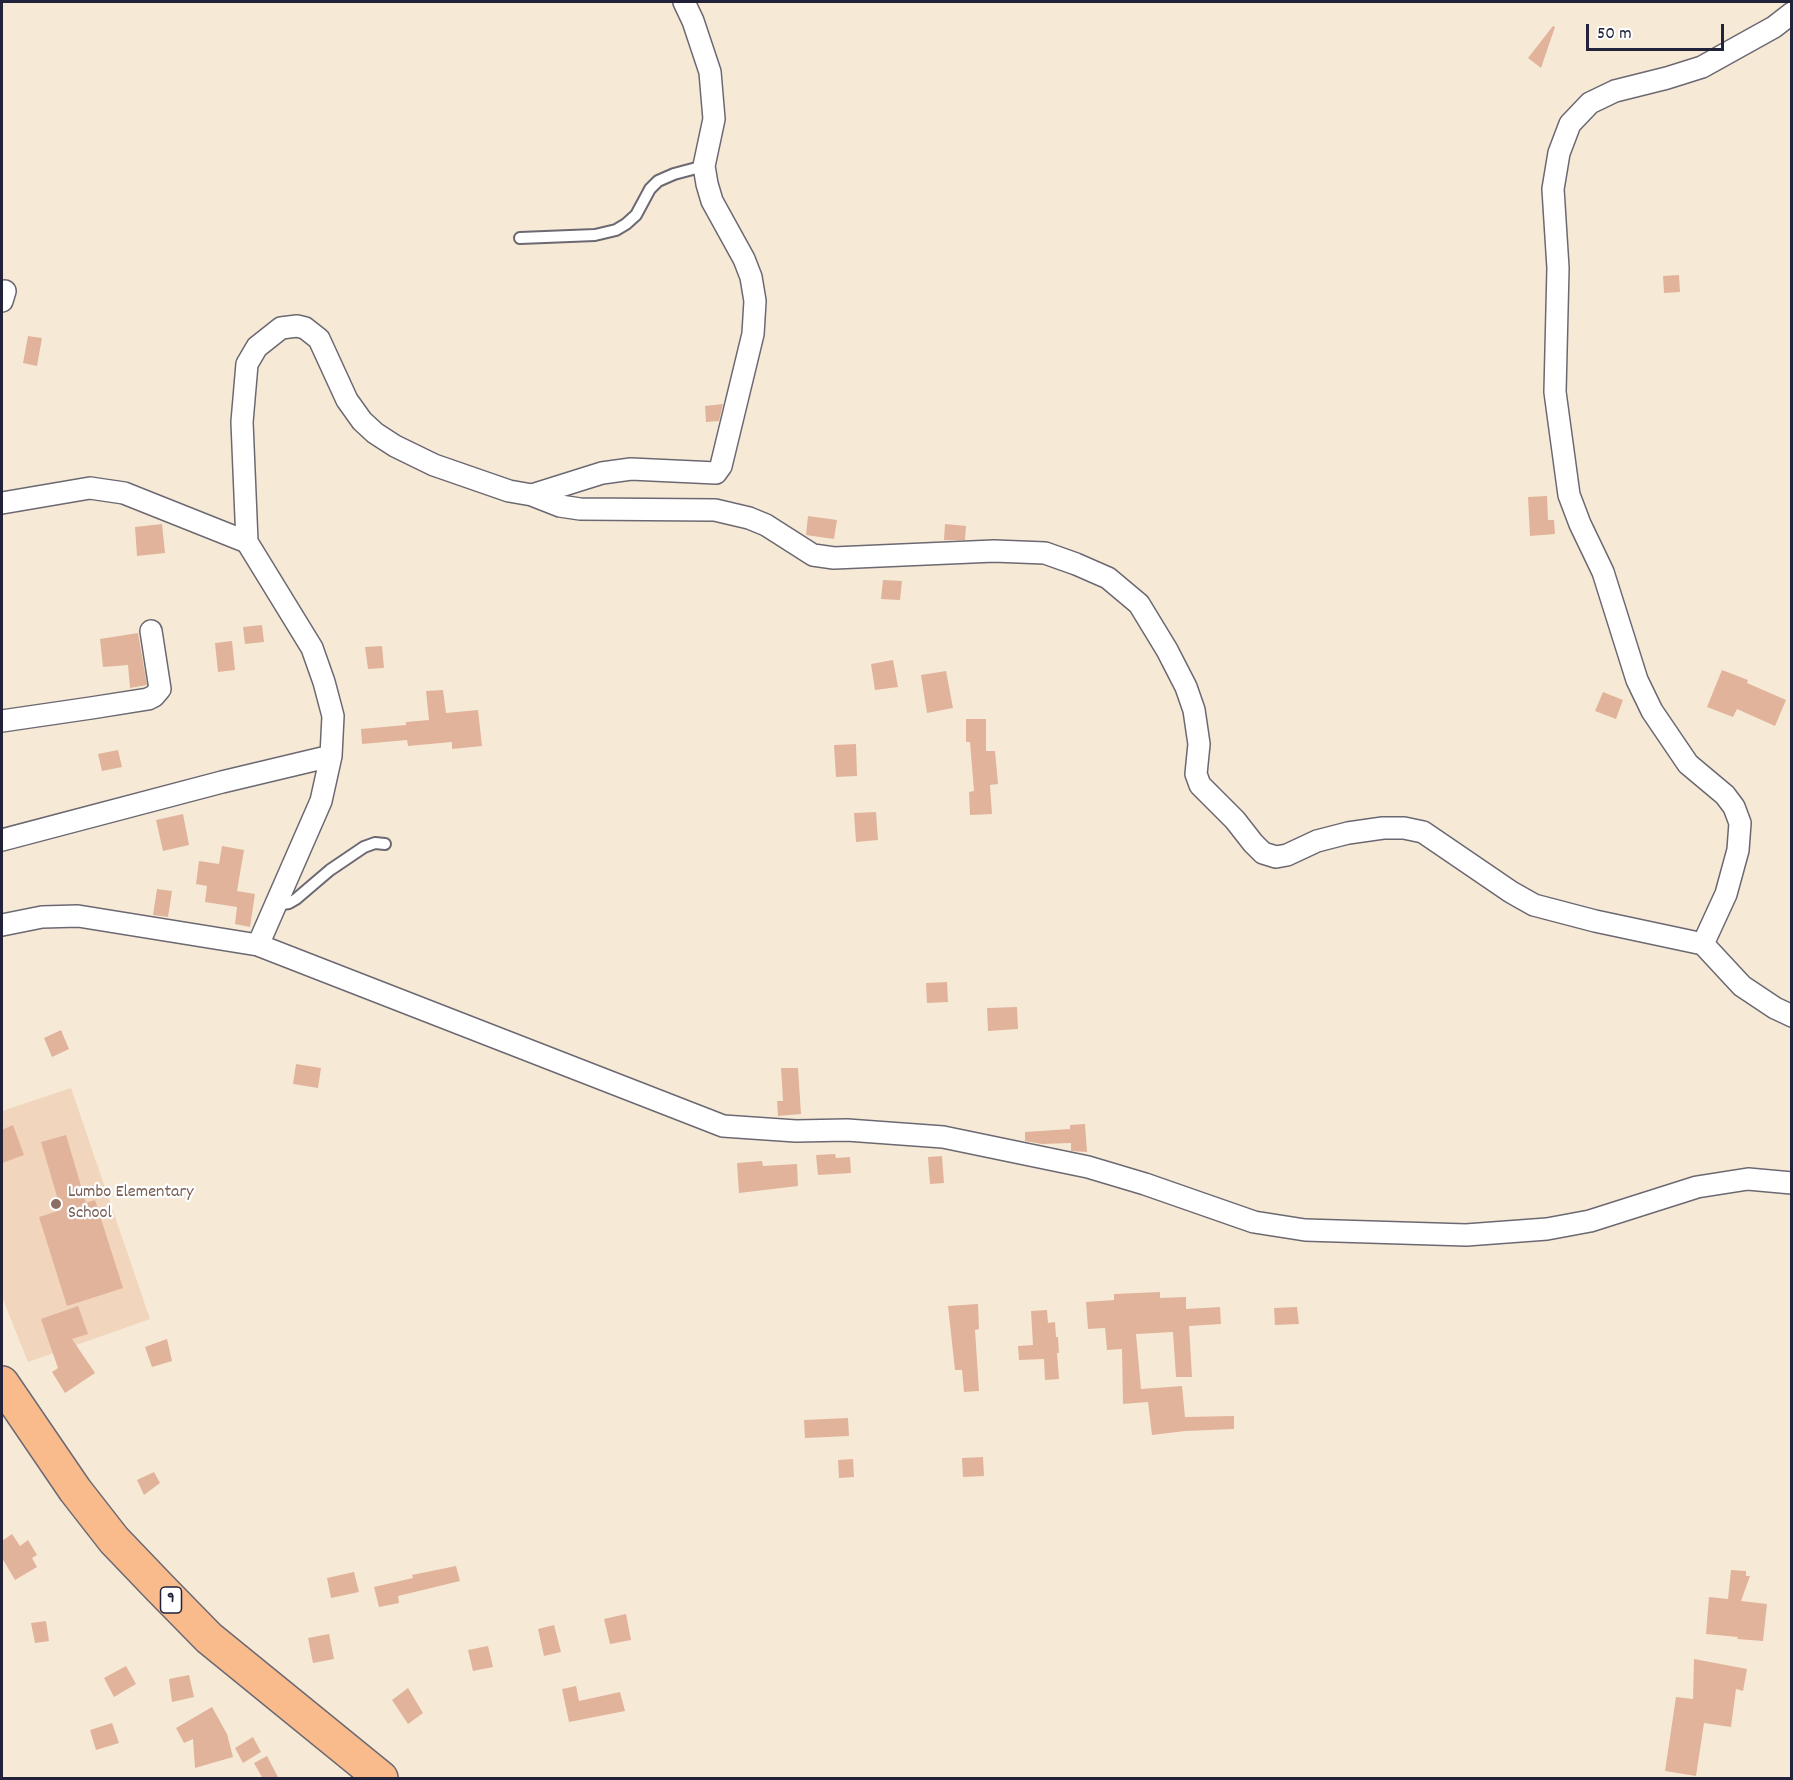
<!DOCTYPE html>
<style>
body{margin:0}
#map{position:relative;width:1793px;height:1780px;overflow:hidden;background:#f6ead7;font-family:Dekko,sans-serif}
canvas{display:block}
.frame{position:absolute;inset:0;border:3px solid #22223b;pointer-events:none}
.scale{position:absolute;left:1586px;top:24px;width:138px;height:27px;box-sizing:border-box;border:3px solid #22223b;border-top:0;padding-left:8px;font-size:18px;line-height:21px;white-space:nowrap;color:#22223b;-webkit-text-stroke:4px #fff;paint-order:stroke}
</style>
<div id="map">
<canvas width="1793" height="1780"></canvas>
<div class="frame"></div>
<div class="scale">50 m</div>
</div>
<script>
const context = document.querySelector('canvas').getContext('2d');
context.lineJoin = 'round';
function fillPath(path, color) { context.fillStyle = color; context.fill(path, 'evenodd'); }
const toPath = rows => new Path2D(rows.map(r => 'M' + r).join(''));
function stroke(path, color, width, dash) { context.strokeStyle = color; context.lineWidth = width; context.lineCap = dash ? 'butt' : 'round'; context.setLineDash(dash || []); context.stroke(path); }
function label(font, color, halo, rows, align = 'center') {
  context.font = font + ' Dekko,sans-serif'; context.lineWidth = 4.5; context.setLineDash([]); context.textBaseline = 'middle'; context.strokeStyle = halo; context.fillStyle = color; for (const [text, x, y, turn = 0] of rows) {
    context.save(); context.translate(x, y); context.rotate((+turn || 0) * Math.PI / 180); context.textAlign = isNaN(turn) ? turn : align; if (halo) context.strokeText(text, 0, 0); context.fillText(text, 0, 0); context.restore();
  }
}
const built = toPath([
 [71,1088,150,1319,28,1362,2,1297,2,1111]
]);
const building = toPath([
 [1553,26,1555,27,1541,68,1528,58],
 [1679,275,1680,292,1664,293,1663,276],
 [28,336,42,338,37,366,23,363],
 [723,404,719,421,706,422,705,406],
 [1547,496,1548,520,1554,520,1555,534,1530,536,1528,497],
 [808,516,837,520,834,539,806,535],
 [162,524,165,553,137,556,135,527],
 [945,524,966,526,965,540,944,540],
 [883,580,902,581,900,600,881,599],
 [262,625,264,642,245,644,243,627],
 [138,633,147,685,130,688,128,665,103,667,100,639],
 [232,641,235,670,218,672,215,643],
 [382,646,384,668,368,669,365,647],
 [893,660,898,687,875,690,871,664],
 [1722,670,1748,680,1747,683,1786,700,1775,726,1737,709,1733,717,1707,707],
 [946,671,953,708,927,713,921,675],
 [443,690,446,713,478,710,482,746,452,749,452,742,408,746,407,740,362,744,361,729,406,725,406,722,429,720,426,691],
 [1603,692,1623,700,1616,719,1595,711],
 [966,719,986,719,986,751,995,751,998,784,990,785,992,814,970,815,969,792,974,791,970,742,966,742],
 [856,744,857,776,836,777,834,745],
 [118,750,122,767,102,771,98,754],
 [876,812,878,840,856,842,854,813],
 [183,814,189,845,163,851,156,820],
 [222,846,244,850,237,891,255,894,250,927,235,924,237,907,205,902,207,886,196,884,199,861,219,864],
 [157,889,172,891,168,917,153,915],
 [947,982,948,1002,927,1003,926,983],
 [1017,1007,1018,1029,988,1031,987,1008],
 [61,1030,69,1049,52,1057,44,1038],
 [296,1064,321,1068,318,1088,293,1084],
 [781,1068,798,1068,801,1114,778,1116,777,1101,783,1101],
 [1085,1124,1087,1152,1071,1151,1071,1143,1042,1144,1025,1141,1025,1132,1070,1129,1070,1125],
 [13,1125,24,1155,2,1163,2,1130],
 [66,1135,86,1203,95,1200,123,1288,67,1306,39,1217,61,1210,41,1142],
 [835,1154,836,1158,850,1157,851,1173,818,1175,816,1155],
 [942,1156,944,1183,930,1184,928,1157],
 [762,1161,763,1166,797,1164,798,1186,739,1193,737,1163],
 [1160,1292,1160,1298,1186,1297,1186,1309,1220,1307,1221,1324,1189,1326,1192,1377,1176,1377,1173,1332,1136,1334,1141,1389,1182,1386,1185,1417,1234,1416,1234,1429,1185,1431,1152,1435,1148,1402,1123,1404,1122,1349,1107,1350,1105,1328,1088,1329,1086,1302,1114,1300,1114,1294],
 [978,1304,979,1329,975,1330,979,1391,964,1392,962,1370,955,1370,948,1306],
 [78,1306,88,1334,72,1339,95,1373,65,1393,52,1372,58,1368,41,1319],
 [1297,1307,1299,1324,1275,1325,1274,1308],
 [1047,1310,1048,1323,1055,1322,1056,1337,1058,1337,1059,1353,1057,1353,1059,1379,1045,1380,1044,1359,1019,1360,1018,1346,1033,1345,1031,1311],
 [167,1339,172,1361,152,1367,145,1347],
 [848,1418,849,1436,805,1438,804,1420],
 [983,1457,984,1476,963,1477,962,1458],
 [853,1459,854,1477,839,1478,838,1460],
 [154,1472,160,1483,144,1495,137,1480],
 [12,1534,20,1546,28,1540,37,1555,32,1558,37,1567,15,1580,2,1558,2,1541],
 [456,1566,460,1581,398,1596,399,1603,379,1607,374,1587,413,1578,412,1575],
 [1731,1570,1746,1571,1746,1576,1750,1576,1741,1601,1767,1604,1763,1641,1737,1639,1738,1637,1706,1634,1709,1597,1728,1599],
 [354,1572,359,1592,331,1598,327,1578],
 [626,1614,631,1640,610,1644,604,1619],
 [46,1621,49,1641,35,1643,31,1623],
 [554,1625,561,1652,544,1656,538,1629],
 [329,1634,334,1659,313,1663,308,1638],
 [488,1646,493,1667,473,1671,468,1650],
 [1694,1659,1747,1669,1743,1691,1736,1689,1731,1727,1704,1723,1696,1776,1665,1771,1676,1697,1693,1699],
 [126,1666,136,1684,114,1697,104,1678],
 [189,1675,194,1697,172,1702,169,1679],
 [576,1686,579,1701,620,1692,625,1711,569,1722,562,1689],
 [408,1688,423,1713,408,1724,392,1700],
 [212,1707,227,1734,233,1757,195,1768,193,1739,184,1743,176,1728],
 [112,1723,119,1743,96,1750,90,1730],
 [253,1737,261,1752,243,1763,235,1748],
 [267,1756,279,1779,263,1779,254,1763]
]);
const lane = toPath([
 [520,238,595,235,616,230,626,224,636,215,650,189,658,181,674,174,704,166],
 [276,905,289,903,296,899,330,870,364,847,375,843,385,844]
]);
const street = toPath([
 [1792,13,1774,27,1702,67,1667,78,1615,91,1590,103,1570,124,1559,153,1553,189,1558,268,1555,392,1569,495,1580,524,1603,572,1637,680,1652,711,1688,764,1725,795,1734,807,1740,823,1738,850,1726,894,1703,944,1742,986,1775,1008,1792,1016],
 [2,301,5,291],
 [532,495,560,506,580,509,715,510,749,518,766,525,813,555,834,558,994,551,1045,553,1076,564,1108,578,1139,604,1167,650,1186,687,1194,710,1199,744,1196,774,1200,785,1235,820,1253,843,1263,853,1276,857,1287,855,1317,841,1348,833,1383,828,1404,828,1423,832,1511,892,1534,905,1595,921,1703,944],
 [2,503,90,488,124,493,247,542],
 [2,721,91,708,148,699,154,696,160,689,151,631],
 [2,840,222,782,331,756],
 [2,925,42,917,78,916,258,945,723,1126,796,1131,847,1130,943,1137,1088,1167,1145,1184,1254,1222,1305,1230,1466,1235,1547,1229,1590,1221,1697,1187,1748,1179,1792,1183],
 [258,945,321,801,331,756,333,716,324,682,312,648,247,542,242,422,247,364,257,347,281,328,297,326,305,328,319,339,347,400,362,421,375,433,395,446,434,465,509,491,532,495,602,473,631,469,716,473,721,466,753,334,755,301,751,277,744,259,712,201,707,184,704,166,714,119,710,72,693,21,684,2]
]);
const highway = toPath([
 [2,1383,75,1490,114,1540,160,1588,209,1638,381,1778]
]);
const markers = [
 [56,1204,6,"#8d6e63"]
];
const shields = [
 [171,1600,21]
];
const shieldNames = [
 ["9",171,1600]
];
const educationNames = [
 ["Lumbo Elementary",68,1194],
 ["School",68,1215]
];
fillPath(built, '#f1d5bd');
fillPath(building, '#e1b39b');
stroke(lane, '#6c6872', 14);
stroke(street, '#6c6872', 24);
stroke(highway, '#6c6872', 36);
stroke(lane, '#fff', 10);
stroke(street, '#fff', 21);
stroke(highway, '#fabb8c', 33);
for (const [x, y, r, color] of markers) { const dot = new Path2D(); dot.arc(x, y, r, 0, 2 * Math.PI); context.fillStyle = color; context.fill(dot); stroke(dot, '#fff', 2); }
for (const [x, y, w] of shields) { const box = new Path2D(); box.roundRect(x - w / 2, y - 13, w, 26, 4.5); context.fillStyle = '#fff'; context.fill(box); stroke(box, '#22223b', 1.5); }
label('bold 16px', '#22223b', null, shieldNames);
label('18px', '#785e54', '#fff', educationNames, 'left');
</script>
